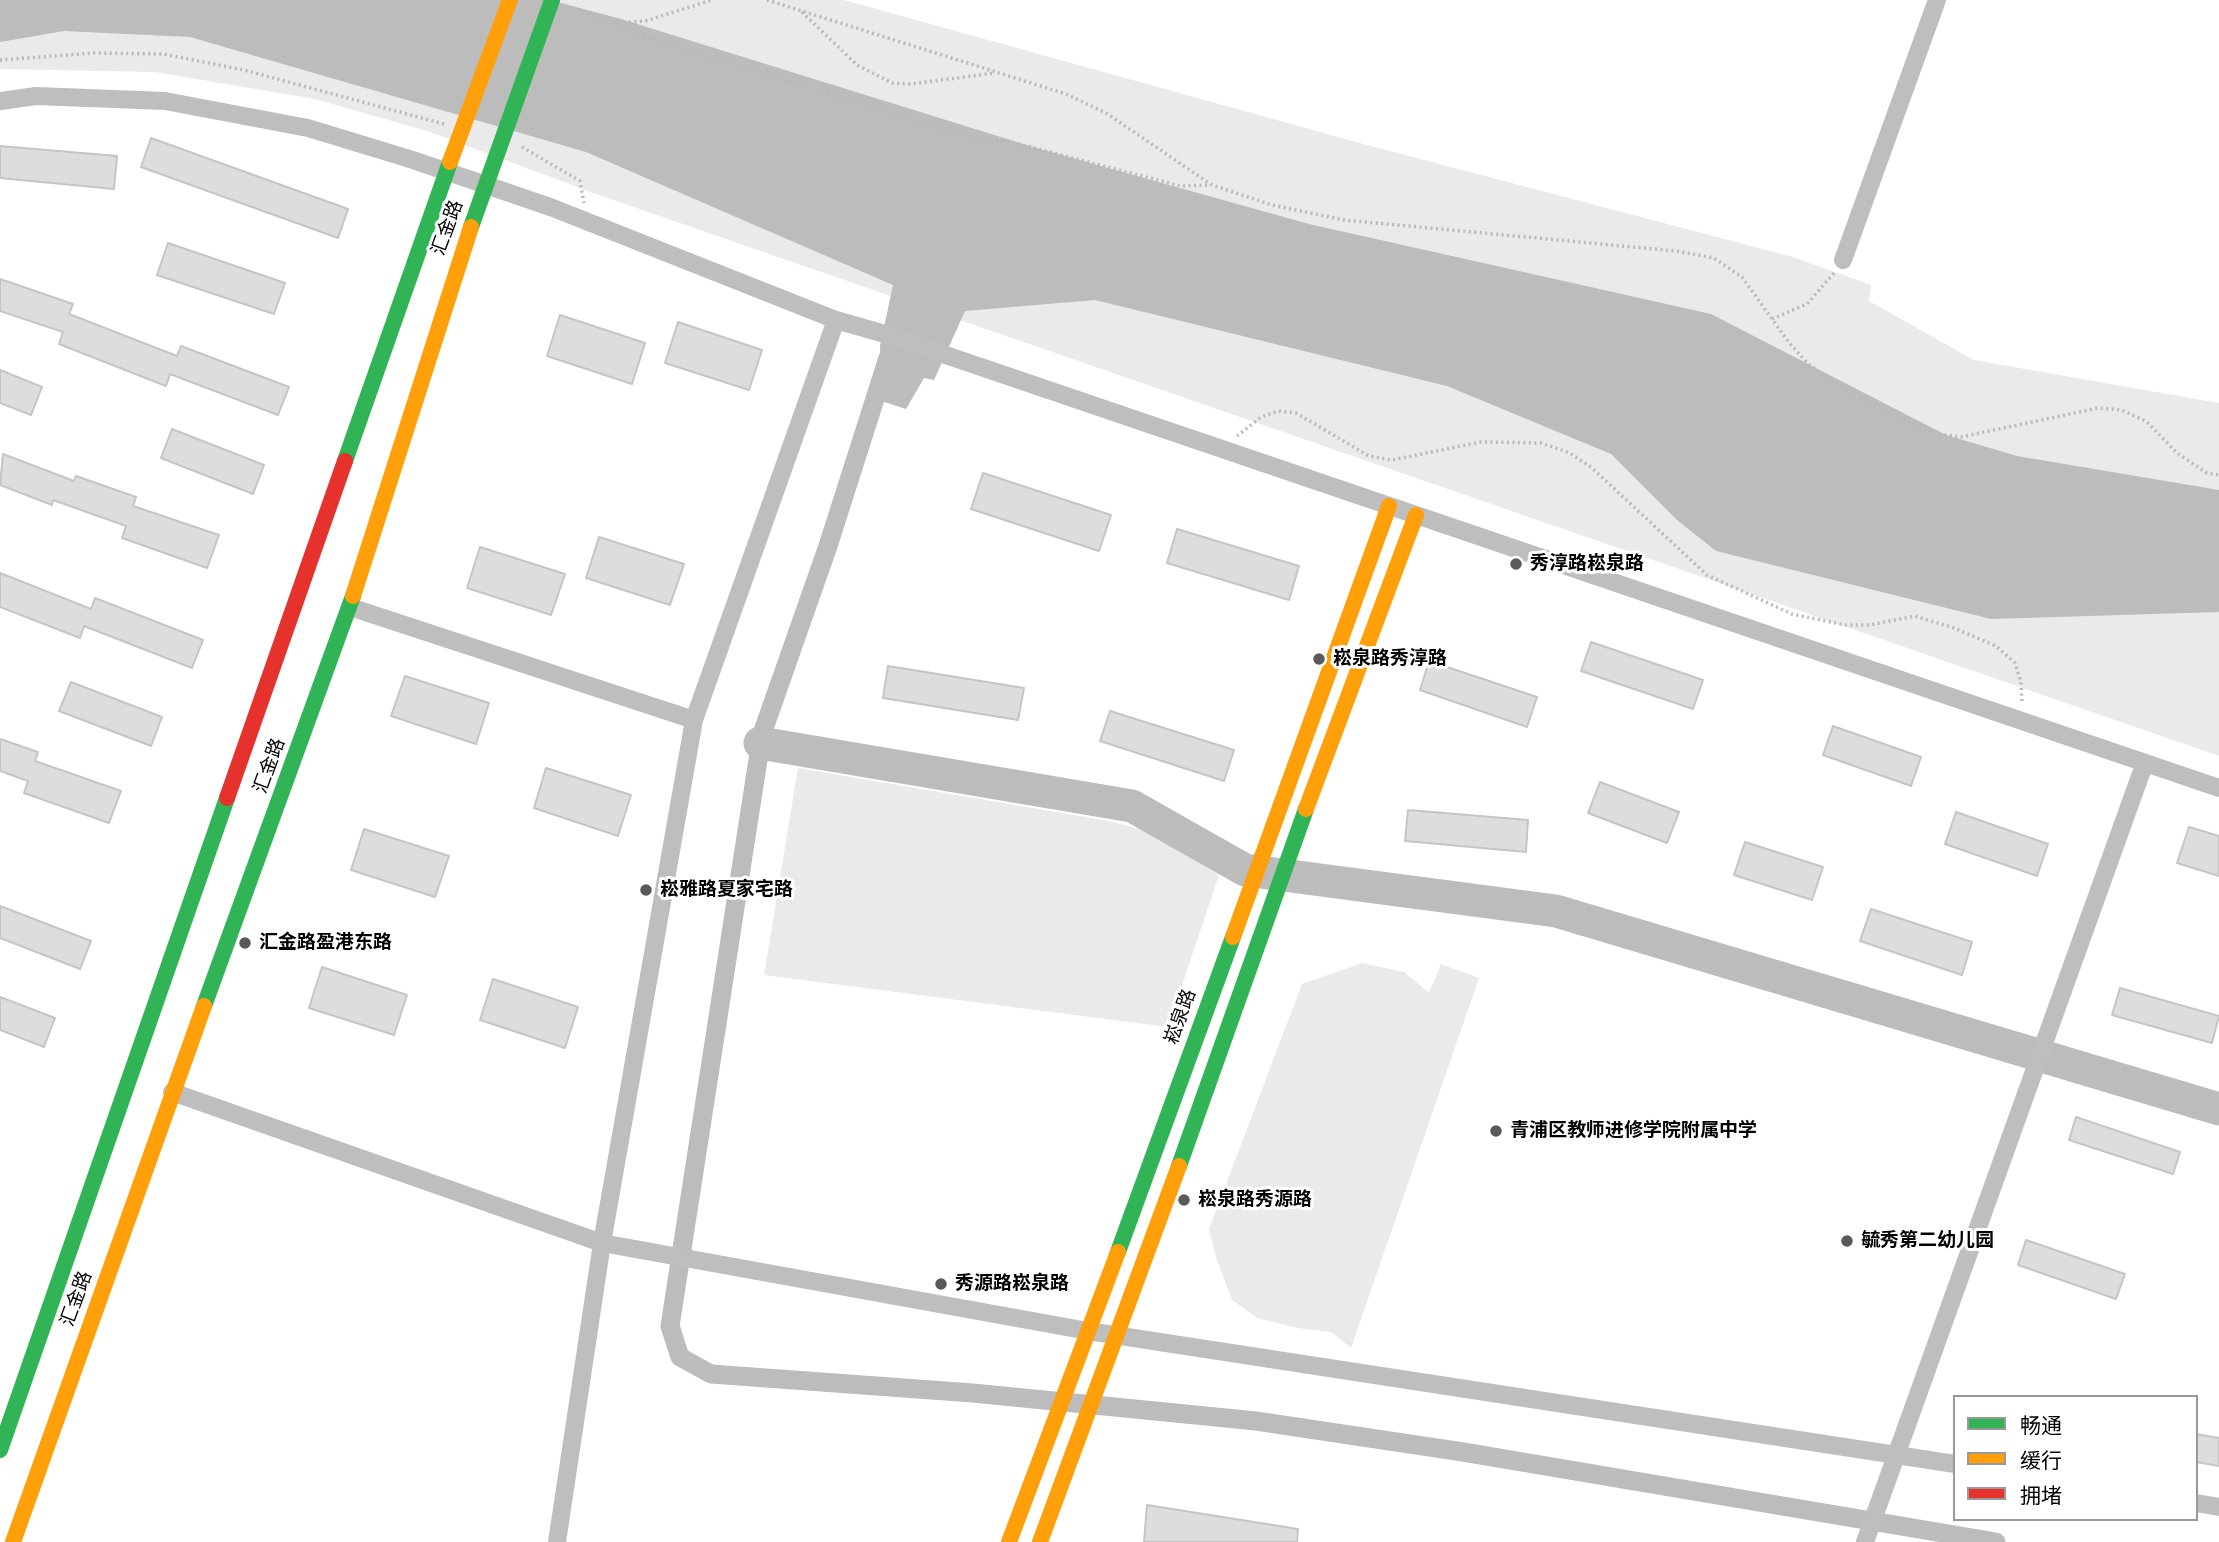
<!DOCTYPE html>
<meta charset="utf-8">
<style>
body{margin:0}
#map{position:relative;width:2219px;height:1542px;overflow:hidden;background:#fff;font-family:Signika,"Noto Sans SC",sans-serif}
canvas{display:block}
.legend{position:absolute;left:1953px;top:1395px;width:245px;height:126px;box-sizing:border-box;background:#fff;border:2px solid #999;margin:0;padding:9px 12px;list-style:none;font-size:21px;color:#000}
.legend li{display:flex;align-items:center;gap:14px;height:35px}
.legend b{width:35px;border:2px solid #999}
</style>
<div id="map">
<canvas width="2219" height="1542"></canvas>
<ul class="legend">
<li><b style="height:9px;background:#30b455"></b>畅通</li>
<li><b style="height:9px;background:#ff9f0a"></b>缓行</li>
<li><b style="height:9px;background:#e5322d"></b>拥堵</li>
</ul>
</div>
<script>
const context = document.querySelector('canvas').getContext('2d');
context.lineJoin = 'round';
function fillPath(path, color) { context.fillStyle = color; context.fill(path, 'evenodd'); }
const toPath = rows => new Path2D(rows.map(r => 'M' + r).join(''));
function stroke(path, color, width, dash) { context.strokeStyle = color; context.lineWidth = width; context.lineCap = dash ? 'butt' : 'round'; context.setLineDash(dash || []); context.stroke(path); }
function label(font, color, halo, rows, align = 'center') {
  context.font = font + ' Signika,"Noto Sans SC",sans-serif'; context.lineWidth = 6; context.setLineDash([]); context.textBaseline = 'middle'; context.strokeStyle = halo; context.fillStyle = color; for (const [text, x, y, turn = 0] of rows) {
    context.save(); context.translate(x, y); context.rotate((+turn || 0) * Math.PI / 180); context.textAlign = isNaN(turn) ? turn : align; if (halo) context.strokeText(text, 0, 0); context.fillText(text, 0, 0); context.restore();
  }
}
const green = toPath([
 [0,0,844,0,1367,145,1793,257,1871,285,1869,301,1974,360,2219,403,2219,756,599,195,427,131,315,99,155,72,0,69],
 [798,768,1109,821,1151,832,1219,875,1168,1027,764,975],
 [1362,963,1404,972,1429,993,1441,964,1479,978,1351,1348,1331,1332,1297,1328,1257,1318,1232,1300,1216,1257,1209,1229,1302,984]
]);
const water = toPath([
 [0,0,550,0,621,19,1033,147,1309,224,1711,314,1946,435,2017,456,2219,490,2219,612,1991,619,1716,551,1677,520,1611,454,1447,386,1095,300,965,311,934,380,924,378,906,409,881,401,880,346,893,285,586,152,190,37,64,31,0,42]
]);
const canal = toPath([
 [888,358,828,546,762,734,670,1326,680,1357,711,1374,973,1393,1256,1421,1463,1452,1996,1542]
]);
const river = toPath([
 [760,743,1132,806,1245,870,1556,911,2219,1109]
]);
const building = toPath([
 [151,138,348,209,338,238,141,167,151,138],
 [0,146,117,156,114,189,0,178,0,146],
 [168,243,285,283,274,314,157,275,168,243],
 [0,279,73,304,69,314,177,356,181,346,289,387,278,415,170,374,166,386,59,344,63,332,0,311,0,279],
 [560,315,645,343,632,384,547,356,560,315],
 [678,322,762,350,749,390,665,363,678,322],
 [0,370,42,387,31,415,0,403,0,370],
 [172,429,264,465,253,494,161,458,172,429],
 [3,454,74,481,76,476,136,497,133,506,219,535,207,568,122,538,126,526,53,500,52,505,0,485,3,454],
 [983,473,1111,515,1099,551,971,509,983,473],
 [1177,529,1299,566,1289,600,1167,563,1177,529],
 [599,537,684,564,670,605,586,578,599,537],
 [480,547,565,574,551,615,467,588,480,547],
 [0,573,91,609,95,598,203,640,192,668,84,626,80,638,0,607,0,573],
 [1591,642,1703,680,1693,709,1581,671,1591,642],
 [1429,661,1537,697,1527,727,1420,690,1429,661],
 [888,666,1024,688,1018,720,883,698,888,666],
 [405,676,489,703,476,744,391,716,405,676],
 [71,682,162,717,151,746,59,711,71,682],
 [1110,711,1234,750,1224,781,1100,741,1110,711],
 [1833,726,1921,757,1911,786,1823,755,1833,726],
 [0,739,38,752,35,761,121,791,109,823,24,793,28,781,0,771,0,739],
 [546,768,631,795,618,836,534,808,546,768],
 [1600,782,1679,812,1667,843,1588,813,1600,782],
 [1408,810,1528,820,1526,852,1405,841,1408,810],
 [1956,812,2048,844,2037,876,1945,844,1956,812],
 [2189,827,2219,836,2219,876,2177,863,2189,827],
 [364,829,449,856,435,897,351,870,364,829],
 [1745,842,1823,867,1812,900,1734,875,1745,842],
 [0,906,91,941,80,969,0,938,0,906],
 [1871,909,1972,942,1962,975,1860,941,1871,909],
 [322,967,407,995,394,1035,309,1008,322,967],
 [493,979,578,1007,565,1048,480,1020,493,979],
 [2120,988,2219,1016,2212,1043,2112,1015,2120,988],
 [0,997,55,1018,44,1047,0,1030,0,997],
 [2076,1117,2180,1152,2173,1174,2069,1140,2076,1117],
 [2026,1240,2125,1274,2116,1299,2018,1265,2026,1240],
 [2196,1434,2219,1438,2219,1466,2196,1462,2196,1434],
 [1147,1505,1298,1529,1297,1542,1144,1542,1147,1505]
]);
const path = toPath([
 [767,0,1066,94,1106,113,1212,185,1272,205,1344,220,1676,251,1714,258,1742,277,1787,340,1808,364,1849,393,1938,434,1961,437,2098,408,2121,410,2146,421,2177,453,2207,473,2219,475],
 [572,8,616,23,627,31,962,135,1011,142,1181,186,1210,185],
 [802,12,857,65,892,83,911,84,995,73],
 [618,23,645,21,712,0],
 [0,60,94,53,163,54,244,70,444,124],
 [522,147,580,181,584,203],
 [1772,319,1807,304,1834,273],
 [1237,436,1261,417,1278,411,1296,413,1369,456,1392,460,1481,442,1541,443,1570,453,1592,468,1707,575,1792,614,1845,625,1870,625,1915,616,1954,628,1996,646,2015,663,2021,682,2022,702]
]);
const street = toPath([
 [0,101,36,96,165,101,308,128,413,160,553,208,836,320,878,332,2219,788],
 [1843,260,1937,0],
 [350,607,694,720],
 [172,1092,602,1243,1088,1331,1955,1464],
 [2196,1503,2219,1507],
 [557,1542,602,1243,694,720,836,320],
 [1865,1542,2144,765]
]);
const fast = toPath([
 [471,227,552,0],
 [345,461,450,162],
 [204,1006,353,596],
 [1179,1166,1306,809],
 [1118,1252,1233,937],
 [0,1450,227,798]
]);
const slow = toPath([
 [450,162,510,0],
 [353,596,471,227],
 [1306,809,1416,515],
 [1233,937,1389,506],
 [13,1542,204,1006],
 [1009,1542,1118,1252],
 [1040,1542,1179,1166]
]);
const jam = toPath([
 [227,798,345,461]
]);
const markers = [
 [1516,564,7,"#595959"],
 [1319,659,7,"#595959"],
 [646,890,7,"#595959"],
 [245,943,7,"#595959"],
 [1496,1131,7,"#595959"],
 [1184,1200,7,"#595959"],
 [1847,1241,7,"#595959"],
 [941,1284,7,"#595959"]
];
const streetNames = [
 ["汇金路",448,228,-70],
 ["汇金路",270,766,-70],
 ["崧泉路",1181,1017,-70],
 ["汇金路",77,1299,-70]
];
const poiNames = [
 ["秀淳路崧泉路",1530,564],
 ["崧泉路秀淳路",1333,659],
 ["崧雅路夏家宅路",660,890],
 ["汇金路盈港东路",259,943],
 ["青浦区教师进修学院附属中学",1510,1131],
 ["崧泉路秀源路",1198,1200],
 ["毓秀第二幼儿园",1861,1241],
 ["秀源路崧泉路",955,1284]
];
fillPath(green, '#eaeaea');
fillPath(water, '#bcbcbc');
stroke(canal, '#bcbcbc', 19);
stroke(river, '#bcbcbc', 33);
fillPath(building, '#ddd');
stroke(building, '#c5c5c5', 2);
stroke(path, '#b8b8b8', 3.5, [2, 3.5]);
stroke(street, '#bebebe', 18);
stroke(fast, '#30b455', 16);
stroke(slow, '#ff9f0a', 16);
stroke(jam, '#e5322d', 16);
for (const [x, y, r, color] of markers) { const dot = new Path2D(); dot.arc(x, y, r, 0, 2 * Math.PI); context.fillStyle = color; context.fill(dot); stroke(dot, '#fff', 2.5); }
label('19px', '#000', '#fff', streetNames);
label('bold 19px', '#000', '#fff', poiNames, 'left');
</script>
